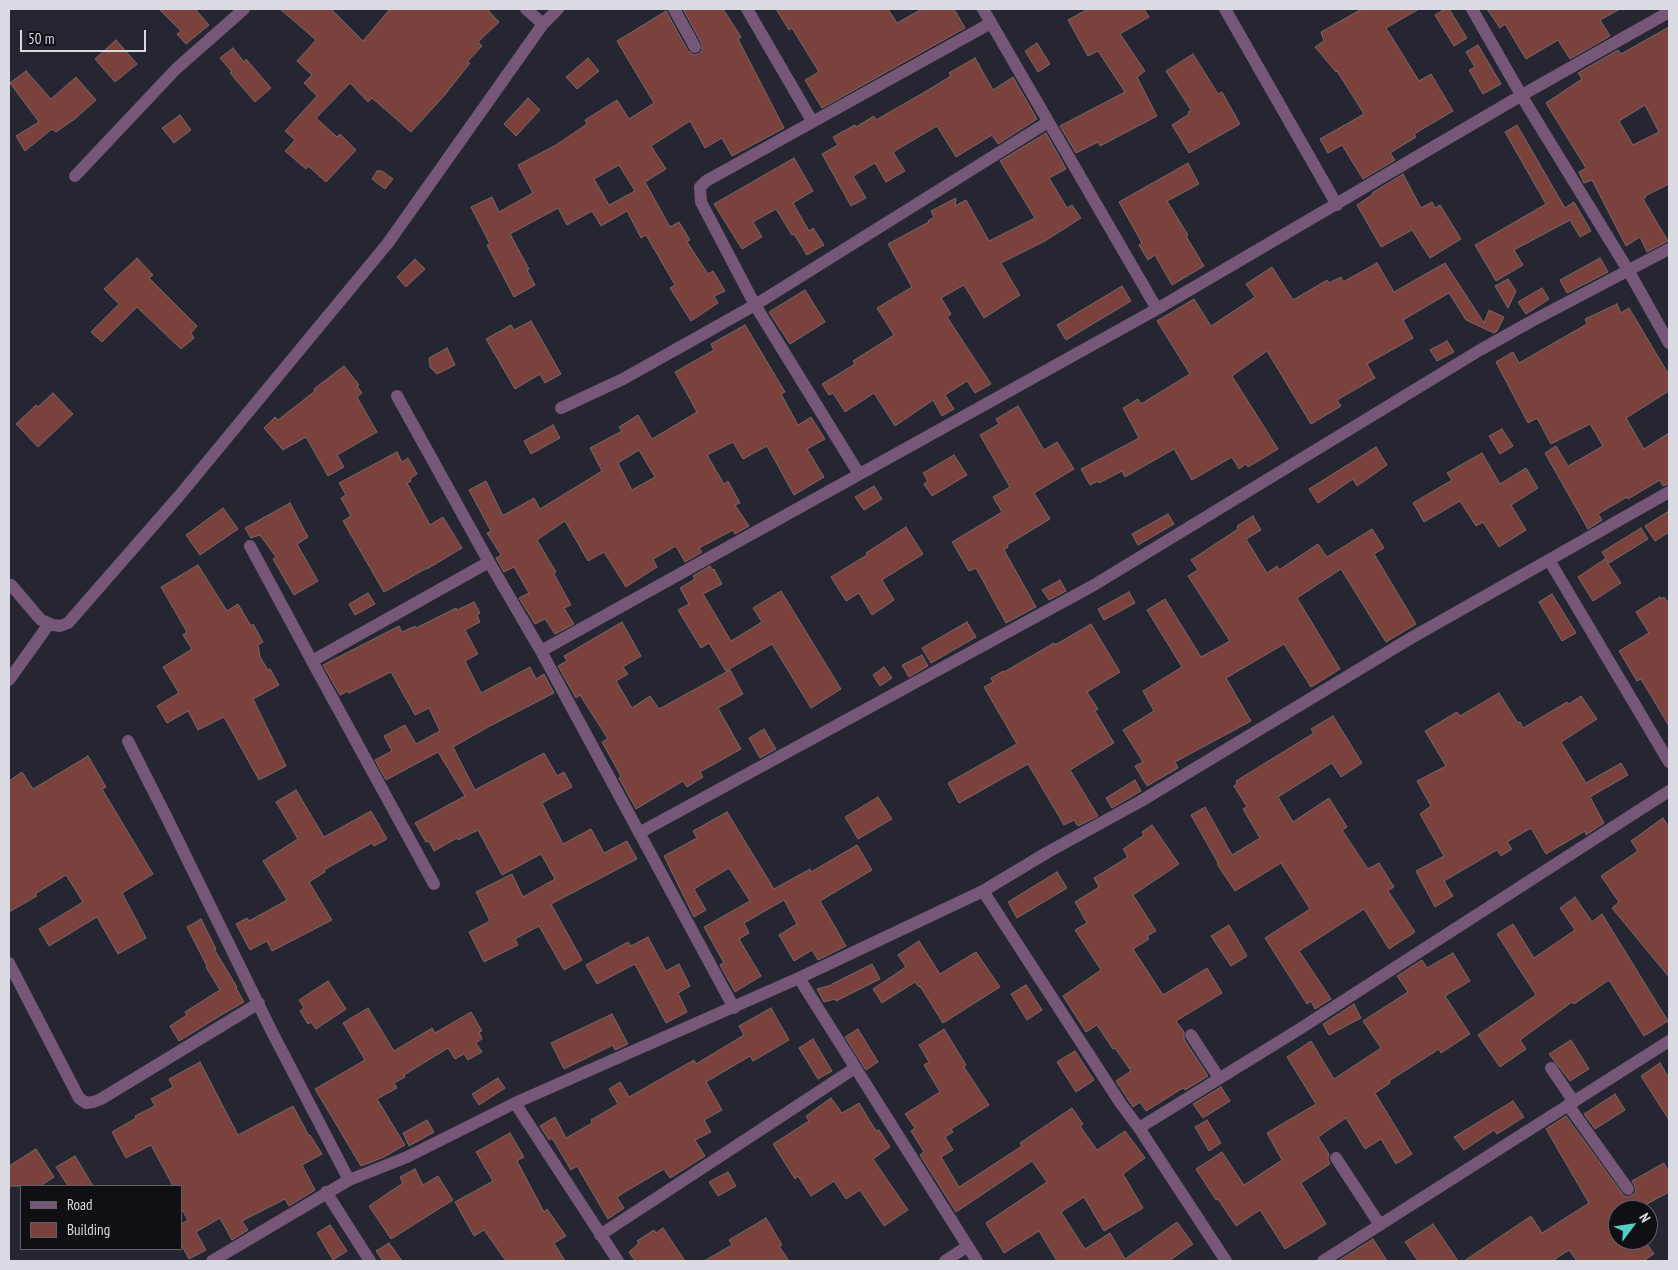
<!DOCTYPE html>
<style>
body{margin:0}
#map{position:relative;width:1678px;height:1270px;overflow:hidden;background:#252631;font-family:"PT Sans Narrow",sans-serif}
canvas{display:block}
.frame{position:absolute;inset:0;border:10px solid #d9dae2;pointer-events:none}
.legend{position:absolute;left:20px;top:1185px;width:162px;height:65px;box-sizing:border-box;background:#0f0f14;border:1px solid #606066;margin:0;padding:6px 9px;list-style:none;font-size:15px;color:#d9dae2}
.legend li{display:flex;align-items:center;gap:10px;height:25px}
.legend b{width:25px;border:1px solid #606066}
.north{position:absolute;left:1608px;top:1200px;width:50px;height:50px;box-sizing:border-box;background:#0f0f14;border:1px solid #606066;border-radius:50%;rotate:59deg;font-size:14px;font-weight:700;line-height:20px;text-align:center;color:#d9dae2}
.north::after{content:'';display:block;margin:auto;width:18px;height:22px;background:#55cec5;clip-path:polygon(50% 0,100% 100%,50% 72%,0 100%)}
.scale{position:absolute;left:20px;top:30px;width:126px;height:22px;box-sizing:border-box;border:2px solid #d9dae2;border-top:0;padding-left:6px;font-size:15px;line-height:18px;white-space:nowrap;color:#d9dae2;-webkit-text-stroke:4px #0f0f14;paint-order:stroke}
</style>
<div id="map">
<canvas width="1678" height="1270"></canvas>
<div class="frame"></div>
<ul class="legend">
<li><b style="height:6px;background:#765778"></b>Road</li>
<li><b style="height:14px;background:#7b423d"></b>Building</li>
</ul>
<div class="north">N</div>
<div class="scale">50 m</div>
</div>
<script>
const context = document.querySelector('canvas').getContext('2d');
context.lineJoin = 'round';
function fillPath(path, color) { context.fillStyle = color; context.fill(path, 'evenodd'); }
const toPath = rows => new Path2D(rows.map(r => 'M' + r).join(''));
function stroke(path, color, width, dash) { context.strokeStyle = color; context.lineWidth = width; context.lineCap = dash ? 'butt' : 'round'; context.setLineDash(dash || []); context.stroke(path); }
const building = toPath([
 [159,9,195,9,209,25,186,44,177,34,181,31,159,9],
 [280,9,331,9,363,41,390,9,487,9,499,22,478,42,482,46,467,62,470,63,443,97,411,132,372,98,368,102,350,83,316,118,337,137,340,134,356,150,326,182,308,166,306,169,285,151,295,140,285,131,317,96,304,83,312,75,297,61,316,40,280,9],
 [683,9,723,9,741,37,738,39,784,128,732,156,722,138,705,148,690,121,651,146,666,169,645,182,670,227,679,222,690,240,687,242,708,274,713,271,725,291,714,296,718,303,691,321,670,288,675,285,646,235,641,238,627,211,601,226,592,211,567,225,558,208,510,234,529,269,527,270,535,285,514,297,487,245,490,244,471,207,492,197,499,212,533,193,518,165,556,145,587,124,585,120,617,100,629,119,654,103,617,41,666,11,688,51,694,55,698,54,702,51,702,44,683,9],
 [619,165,635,191,609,205,594,179,619,165],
 [776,9,888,9,897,23,922,9,954,9,965,28,822,108,805,80,819,72,792,28,789,30,776,9],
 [1088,9,1144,9,1149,17,1120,34,1145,71,1137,77,1157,116,1100,146,1098,142,1076,153,1060,126,1125,92,1098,51,1088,56,1068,20,1088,9],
 [1362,9,1419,9,1386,28,1419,81,1431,74,1453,111,1414,134,1416,137,1390,153,1395,160,1363,179,1342,145,1328,153,1320,139,1364,114,1337,71,1336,72,1315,47,1324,41,1321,32,1362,9],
 [1445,9,1449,9,1467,38,1454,46,1435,15,1445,9],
 [1487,9,1620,9,1600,20,1610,36,1570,59,1558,40,1526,59,1505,24,1500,28,1487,9],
 [1669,27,1669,184,1645,196,1646,197,1643,199,1668,241,1647,252,1640,237,1626,246,1592,180,1584,183,1579,172,1586,168,1546,103,1582,79,1578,73,1618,50,1621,54,1669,27],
 [1645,105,1659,132,1633,145,1619,121,1645,105],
 [116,40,137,64,115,82,95,59,116,40],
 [1037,43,1050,64,1038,72,1025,51,1037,43],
 [1478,45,1501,84,1483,94,1469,70,1475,67,1466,52,1478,45],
 [233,48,244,62,246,59,271,88,255,102,230,73,232,72,220,58,233,48],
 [1193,54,1218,94,1222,92,1240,124,1189,153,1172,125,1189,114,1188,112,1191,110,1166,71,1193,54],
 [588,58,599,71,577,89,566,77,588,58],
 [975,58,993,90,1013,77,1037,119,998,144,992,135,956,157,937,126,893,152,905,171,886,182,875,163,853,176,866,198,851,206,822,154,838,145,833,137,855,125,856,127,874,116,876,120,923,93,951,76,949,73,975,58],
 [26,71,51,99,76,77,96,100,76,118,56,132,52,129,25,151,16,136,39,122,10,83,26,71],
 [528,98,540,110,516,136,504,124,528,98],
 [180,115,191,130,174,143,162,128,180,115],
 [1517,125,1565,208,1574,202,1591,231,1580,237,1570,220,1514,250,1523,265,1496,281,1475,245,1546,204,1505,132,1517,125],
 [1046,133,1066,169,1049,178,1067,208,1072,205,1081,218,1045,241,1001,263,1020,295,984,318,964,285,941,298,951,314,947,317,991,384,975,393,967,381,945,395,954,409,942,416,933,400,895,426,874,393,845,412,833,393,829,395,822,384,855,364,853,361,894,335,877,308,912,287,888,244,929,222,928,221,934,217,931,211,956,198,955,206,966,200,989,241,1035,218,1000,161,1046,133],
 [794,158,813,191,793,203,809,231,813,228,824,245,807,255,794,234,792,235,776,209,753,222,762,237,742,249,714,204,794,158],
 [1188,163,1199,184,1167,201,1188,235,1186,236,1204,266,1172,285,1155,255,1148,260,1139,245,1142,243,1119,202,1188,163],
 [377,171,382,171,393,179,385,189,372,179,377,171],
 [1403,174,1421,208,1432,202,1435,208,1440,205,1461,239,1430,258,1412,230,1381,247,1357,205,1373,194,1372,193,1403,174],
 [137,258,153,275,149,278,197,326,191,333,194,338,181,349,137,307,102,342,91,332,119,304,104,289,137,258],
 [1600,258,1608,272,1567,293,1560,280,1600,258],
 [415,259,425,269,406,287,397,277,415,259],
 [1377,263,1394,292,1445,263,1484,323,1489,310,1504,317,1497,331,1494,333,1466,320,1449,293,1403,320,1413,338,1367,364,1375,378,1337,400,1341,406,1311,424,1267,351,1232,376,1278,449,1248,467,1246,464,1239,469,1232,457,1192,480,1174,449,1125,477,1122,471,1099,483,1098,481,1090,485,1081,469,1139,438,1123,408,1138,399,1141,404,1190,374,1157,321,1194,299,1211,326,1255,297,1246,284,1272,267,1293,300,1327,280,1329,283,1341,277,1343,282,1377,263],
 [1508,279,1516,291,1508,308,1495,286,1508,279],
 [1122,286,1131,301,1066,340,1057,325,1122,286],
 [1542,288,1549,299,1526,314,1518,302,1542,288],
 [805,290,825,322,790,344,769,312,805,290],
 [1617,304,1621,313,1629,308,1669,375,1669,391,1626,418,1644,449,1669,433,1669,484,1663,486,1660,480,1628,499,1627,497,1598,514,1602,520,1588,529,1545,453,1556,446,1568,466,1603,446,1590,424,1551,444,1537,418,1528,423,1496,362,1513,352,1519,363,1587,324,1585,319,1617,304],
 [531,321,561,374,545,383,540,374,515,389,486,339,511,325,514,330,531,321],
 [745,325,785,392,781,394,798,425,811,417,825,439,807,449,824,477,794,495,767,446,743,459,733,442,707,455,724,484,728,481,740,503,735,505,749,526,735,534,733,530,699,548,702,552,685,562,676,546,653,559,657,567,626,587,604,552,588,561,565,521,537,540,556,572,554,574,571,605,564,608,574,624,555,634,545,619,535,624,519,598,529,593,514,567,504,572,496,558,501,555,487,533,491,531,469,490,486,481,502,514,504,515,534,498,540,509,602,471,590,448,622,431,619,427,638,415,652,439,697,412,675,372,714,350,711,344,745,325],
 [639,450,655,477,632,490,618,463,639,450],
 [1447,341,1454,352,1437,361,1430,350,1447,341],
 [447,348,455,365,437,374,430,367,429,358,447,348],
 [344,366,359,385,357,386,362,393,357,397,377,432,337,455,344,467,328,476,306,437,283,450,264,428,275,417,278,420,315,391,314,389,344,366],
 [53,393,73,414,38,447,16,424,36,405,38,407,53,393],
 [1018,406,1044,450,1057,442,1074,469,1034,493,1050,519,1007,545,1008,547,1004,550,1036,607,1006,623,976,568,969,571,952,542,1002,512,993,497,1010,487,980,435,999,424,996,419,1018,406],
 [553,425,560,438,531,454,524,441,553,425],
 [1502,429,1513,446,1500,454,1489,436,1502,429],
 [1376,447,1387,465,1357,486,1353,479,1318,503,1309,489,1376,447],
 [397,452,402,462,408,458,417,474,410,479,411,481,407,483,430,525,443,517,462,548,427,569,427,568,384,592,343,521,351,516,341,498,346,495,339,483,397,452],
 [1482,453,1500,484,1526,468,1538,488,1511,505,1526,530,1499,547,1483,522,1476,526,1460,501,1424,522,1413,503,1452,480,1447,473,1482,453],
 [954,455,967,475,932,496,924,484,928,481,923,473,954,455],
 [874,486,882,499,864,510,855,497,874,486],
 [290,503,308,537,297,544,318,581,294,595,273,559,276,557,260,535,251,538,245,528,290,503],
 [223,508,238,529,200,555,186,535,223,508],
 [1669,511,1669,532,1655,541,1645,526,1669,511],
 [1168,514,1174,524,1138,545,1132,534,1168,514],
 [1253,516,1261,530,1246,539,1267,573,1277,566,1279,570,1318,544,1327,557,1372,529,1384,548,1374,554,1416,624,1386,642,1341,569,1297,598,1340,669,1311,687,1284,644,1226,678,1251,721,1175,762,1178,768,1147,786,1135,766,1143,762,1123,730,1154,711,1143,691,1182,667,1147,610,1165,599,1201,657,1230,641,1188,576,1198,570,1191,560,1238,529,1237,526,1253,516],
 [906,527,923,554,882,580,894,600,872,615,859,593,846,601,831,577,867,555,866,553,906,527],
 [1641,528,1648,539,1609,563,1602,552,1641,528],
 [1605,559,1621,583,1593,601,1578,577,1605,559],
 [198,565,227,611,238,604,251,626,253,624,263,642,258,645,260,657,268,670,270,669,279,685,253,699,286,766,259,780,224,717,198,730,188,711,167,723,157,706,179,693,163,667,192,649,183,635,187,632,161,587,198,565],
 [710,566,713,570,714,569,722,584,703,594,731,641,762,622,753,608,781,591,841,689,811,708,772,644,726,671,709,643,701,648,678,610,689,604,680,588,695,579,693,576,710,566],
 [1060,580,1066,591,1049,600,1042,590,1060,580],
 [1129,592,1135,603,1104,620,1098,609,1129,592],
 [368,593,375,604,355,615,349,604,368,593],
 [1552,594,1576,633,1562,641,1539,602,1552,594],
 [1660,597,1661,599,1664,597,1669,604,1669,726,1641,679,1637,681,1619,651,1649,633,1636,612,1660,597],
 [474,602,480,613,477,615,480,622,465,630,478,654,465,661,481,693,530,667,536,679,544,674,554,693,488,727,453,747,475,790,544,753,557,776,564,772,572,787,542,803,563,844,591,829,604,853,627,841,637,859,551,904,582,960,564,970,539,926,515,939,518,945,484,962,469,932,490,921,476,892,512,874,523,897,555,879,541,854,502,875,478,830,458,840,457,838,434,851,429,841,426,842,415,823,465,796,438,752,386,780,375,760,392,751,384,736,405,725,416,744,440,731,429,708,415,715,391,672,349,693,348,691,340,695,323,665,399,626,402,632,415,626,416,628,456,608,457,610,474,602],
 [622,622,641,656,623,667,628,674,616,681,632,708,650,696,659,709,730,670,743,694,718,708,741,749,700,772,703,777,687,787,683,781,636,809,619,778,621,776,602,742,608,739,580,695,576,698,558,666,567,661,564,656,622,622],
 [967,622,976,637,931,663,922,648,967,622],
 [1091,624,1120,672,1087,692,1098,709,1095,711,1114,743,1070,770,1098,816,1078,826,1074,820,1064,825,1028,764,959,803,948,783,1017,744,984,687,993,682,991,678,1003,671,1004,672,1054,643,1055,645,1091,624],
 [922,655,928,666,909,677,902,665,922,655],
 [884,667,892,678,880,686,873,675,884,667],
 [1499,693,1518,723,1520,722,1523,728,1567,702,1569,704,1581,696,1597,719,1561,742,1586,783,1621,763,1628,775,1590,797,1604,823,1586,835,1585,831,1546,854,1531,828,1507,842,1512,849,1501,856,1497,850,1444,881,1453,896,1435,907,1416,871,1444,856,1420,814,1431,806,1417,781,1446,766,1425,731,1457,712,1460,716,1499,693],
 [1333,716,1362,763,1341,777,1332,763,1278,797,1293,822,1329,798,1347,827,1342,830,1368,869,1379,863,1394,887,1388,891,1415,932,1389,949,1364,909,1299,951,1331,999,1315,1009,1311,1001,1307,1004,1265,938,1310,909,1281,863,1235,891,1217,864,1218,863,1191,815,1205,807,1232,855,1260,838,1243,809,1247,807,1234,786,1237,784,1236,781,1314,733,1311,729,1333,716],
 [764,729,776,749,760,758,749,738,764,729],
 [88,756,106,787,102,789,153,874,122,893,146,938,118,954,97,917,49,946,39,929,83,902,66,875,35,894,37,896,9,912,9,781,22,772,33,789,88,756],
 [1135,780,1141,791,1112,808,1106,798,1135,780],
 [296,790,324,837,371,811,387,839,374,846,372,843,324,870,325,872,309,882,332,920,272,951,267,941,250,950,236,924,247,918,249,921,287,900,263,861,298,839,276,802,296,790],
 [878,797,892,819,858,839,845,817,878,797],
 [727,812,774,889,810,869,811,872,857,845,872,870,820,901,846,946,818,960,812,950,794,961,779,935,797,924,784,900,744,923,749,933,739,939,761,976,735,992,720,965,724,963,704,927,750,901,729,868,694,889,706,910,694,917,664,856,697,838,693,831,727,812],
 [1663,818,1669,827,1669,977,1612,908,1619,902,1601,876,1638,851,1631,841,1663,818],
 [1152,825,1179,864,1133,895,1156,931,1147,936,1149,939,1133,949,1163,995,1207,968,1222,993,1176,1021,1184,1032,1184,1039,1208,1076,1185,1090,1183,1088,1146,1111,1140,1102,1133,1107,1116,1081,1131,1071,1115,1048,1113,1049,1097,1025,1086,1032,1063,996,1101,970,1075,930,1087,923,1075,902,1099,887,1094,878,1128,857,1123,849,1144,835,1142,832,1152,825],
 [1057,872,1067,888,1017,918,1008,902,1057,872],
 [1575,897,1592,922,1602,914,1668,1021,1644,1036,1609,980,1574,1004,1572,1002,1520,1040,1526,1049,1500,1067,1478,1035,1536,995,1497,934,1513,924,1534,958,1575,930,1560,908,1575,897],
 [201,919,216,949,214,949,237,987,236,988,244,1002,223,1014,179,1041,170,1026,187,1015,185,1012,220,990,206,967,207,966,187,927,201,919],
 [1229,925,1247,956,1231,966,1211,936,1229,925],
 [648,937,666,971,679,964,690,986,678,993,687,1012,666,1023,635,964,597,984,586,965,628,942,631,946,648,937],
 [919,941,940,974,976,952,1000,987,943,1023,920,986,919,987,915,982,882,1003,873,989,906,967,898,955,919,941],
 [1453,953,1470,981,1445,996,1470,1034,1441,1053,1439,1049,1389,1081,1390,1083,1375,1093,1412,1154,1396,1164,1381,1139,1365,1149,1346,1118,1318,1137,1329,1154,1328,1159,1330,1164,1301,1183,1326,1224,1285,1249,1260,1210,1236,1226,1218,1199,1216,1200,1196,1169,1222,1152,1244,1185,1282,1160,1267,1133,1316,1104,1287,1057,1311,1041,1334,1079,1381,1048,1363,1021,1408,992,1397,976,1422,960,1427,968,1453,953],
 [872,964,880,979,836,1001,835,999,824,1002,817,989,832,985,832,984,872,964],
 [328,981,346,1009,316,1029,311,1022,308,1024,300,1011,304,1008,299,1000,328,981],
 [1026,985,1042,1010,1027,1020,1011,994,1026,985],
 [1354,1004,1361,1018,1329,1035,1323,1024,1354,1004],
 [368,1008,394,1051,432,1028,435,1033,471,1012,482,1031,479,1032,482,1039,476,1043,482,1052,468,1060,464,1054,455,1059,448,1048,404,1075,405,1077,394,1083,397,1088,377,1099,405,1145,384,1157,361,1166,315,1089,365,1060,343,1023,368,1008],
 [771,1008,789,1040,753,1061,750,1056,706,1082,722,1110,704,1120,711,1132,695,1140,705,1156,670,1178,664,1169,623,1193,617,1197,624,1208,608,1219,577,1166,571,1170,552,1138,549,1140,540,1126,555,1117,566,1138,592,1123,591,1120,618,1104,609,1089,620,1082,629,1097,694,1060,696,1064,744,1035,739,1026,771,1008],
 [612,1014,628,1044,615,1050,613,1045,564,1069,551,1043,612,1014],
 [858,1029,878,1062,866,1070,845,1037,858,1029],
 [944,1029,966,1065,964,1067,989,1105,951,1129,953,1132,945,1137,953,1150,941,1157,959,1187,1022,1146,1020,1143,1072,1108,1083,1124,1080,1126,1097,1150,1125,1131,1145,1158,1123,1174,1143,1208,1104,1231,1084,1197,1061,1212,1085,1249,1110,1233,1125,1259,1177,1222,1193,1244,1169,1261,1057,1261,1039,1231,1004,1253,986,1223,1047,1182,1032,1161,956,1212,920,1155,924,1152,911,1131,915,1128,905,1114,940,1092,924,1065,929,1062,919,1045,944,1029],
 [813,1039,832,1071,818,1079,799,1048,813,1039],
 [1571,1040,1589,1069,1570,1081,1549,1054,1571,1040],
 [1075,1051,1094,1080,1076,1092,1057,1062,1075,1051],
 [200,1062,238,1135,293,1106,309,1136,310,1135,322,1154,302,1165,315,1190,289,1206,285,1199,242,1221,248,1230,232,1240,220,1218,196,1232,206,1250,189,1259,181,1244,181,1224,188,1220,181,1208,181,1186,173,1186,151,1145,126,1158,112,1132,136,1118,135,1116,155,1106,151,1099,173,1087,169,1079,200,1062],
 [1660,1063,1669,1078,1669,1120,1641,1076,1660,1063],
 [498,1078,505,1088,479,1105,472,1094,498,1078],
 [1221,1087,1230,1101,1203,1118,1193,1104,1221,1087],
 [1615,1094,1625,1110,1595,1129,1584,1114,1615,1094],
 [831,1098,842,1113,859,1103,876,1131,879,1130,890,1147,873,1159,908,1210,884,1226,860,1190,846,1199,834,1181,811,1196,798,1176,795,1179,773,1144,809,1121,806,1116,831,1098],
 [1513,1101,1524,1117,1497,1134,1494,1130,1464,1150,1454,1137,1513,1101],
 [1566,1116,1624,1196,1629,1197,1635,1193,1636,1188,1632,1181,1664,1163,1669,1172,1669,1192,1636,1210,1618,1210,1618,1240,1644,1240,1654,1254,1643,1261,1577,1261,1569,1250,1552,1261,1464,1261,1531,1216,1542,1233,1589,1203,1546,1129,1566,1116],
 [427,1120,434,1132,409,1146,403,1133,427,1120],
 [1207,1120,1221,1143,1209,1151,1195,1127,1207,1120],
 [510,1133,524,1157,517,1161,544,1212,547,1209,566,1236,554,1243,565,1261,506,1261,484,1230,474,1236,455,1202,493,1181,476,1152,510,1133],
 [36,1149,54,1177,40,1186,9,1186,9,1166,36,1149],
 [75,1156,93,1186,68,1186,56,1167,75,1156],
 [415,1169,423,1185,438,1176,453,1200,391,1239,369,1206,403,1183,400,1177,415,1169],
 [728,1172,736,1186,718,1196,709,1182,728,1172],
 [766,1218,782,1245,779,1246,789,1261,704,1261,732,1245,729,1240,766,1218],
 [1433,1224,1458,1261,1418,1261,1405,1242,1433,1224],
 [330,1225,347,1251,333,1260,317,1233,330,1225],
 [663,1228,685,1261,635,1261,629,1252,639,1243,637,1241,654,1230,656,1233,663,1228],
 [1373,1239,1387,1261,1338,1261,1373,1239],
 [389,1243,402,1261,383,1261,376,1251,389,1243]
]);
const minor = toPath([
 [526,9,543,24],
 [674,9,695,47],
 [747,9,812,121],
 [983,9,1157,309],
 [1225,9,1337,205],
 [1472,9,1527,105,1628,270,1669,343],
 [75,176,176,69,244,9],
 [397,396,489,562,541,651,734,1008],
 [561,408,623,379,755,305,1048,122],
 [859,474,755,305,701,202,700,187,706,181,991,23],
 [250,546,312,661,489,562],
 [1549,560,1669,762],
 [11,585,41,620,53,625,60,626,68,623,179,496,388,243,543,24,558,9],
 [541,651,1157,309,1522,95,1669,12],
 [312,661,434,884],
 [9,680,49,624],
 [128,741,168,820,271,1030,349,1180],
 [639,833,1094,585,1480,350,1530,322,1669,249],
 [983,891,1121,1104,1139,1128,1226,1261],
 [9,963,79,1098,86,1103,93,1102,101,1099,259,1003],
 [799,978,977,1261],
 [1191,1035,1219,1078],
 [1551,1068,1574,1102],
 [515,1103,618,1261],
 [1568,1105,1628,1189],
 [1139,1128,1298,1030,1669,791],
 [1336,1158,1380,1225],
 [326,1192,370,1261],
 [600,1235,855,1068],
 [212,1261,349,1180,407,1157,515,1103,799,978,983,891,1048,852,1141,801,1411,638,1669,492],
 [945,1261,968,1246],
 [1323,1261,1669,1041]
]);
fillPath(building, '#7b423d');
stroke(building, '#7a6968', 1);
stroke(minor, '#765778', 12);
</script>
